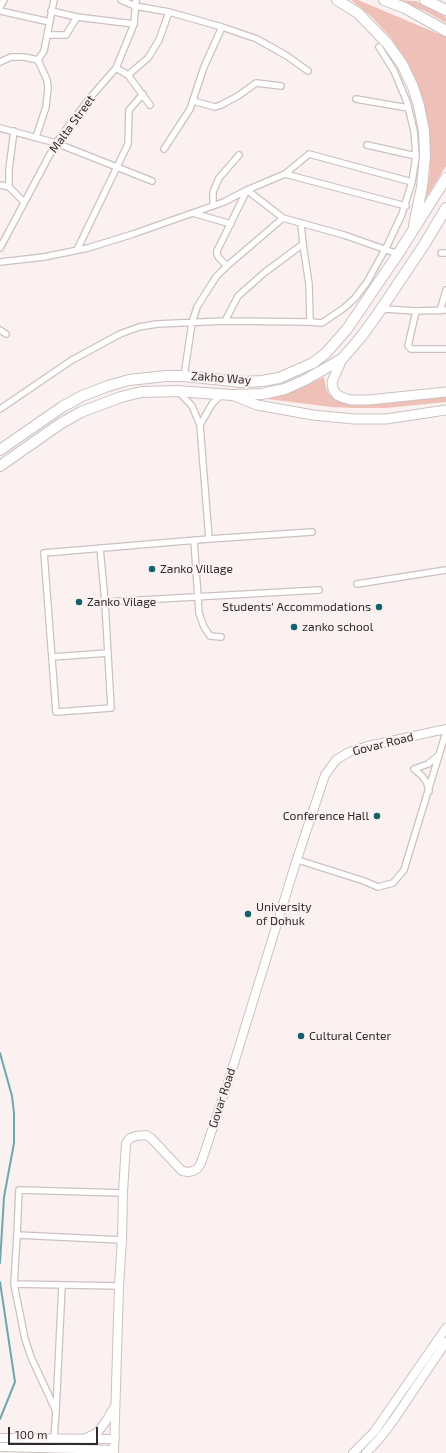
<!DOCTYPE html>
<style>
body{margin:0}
#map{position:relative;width:446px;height:1453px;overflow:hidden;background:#faf1f0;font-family:"Exo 2",sans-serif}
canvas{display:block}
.scale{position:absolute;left:8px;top:1427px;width:90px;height:18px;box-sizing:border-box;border:2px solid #2f2c2b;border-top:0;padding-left:5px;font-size:12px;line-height:14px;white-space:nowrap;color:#2f2c2b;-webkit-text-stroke:3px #faf1f0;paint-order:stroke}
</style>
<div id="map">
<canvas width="446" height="1453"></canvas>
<div class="scale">100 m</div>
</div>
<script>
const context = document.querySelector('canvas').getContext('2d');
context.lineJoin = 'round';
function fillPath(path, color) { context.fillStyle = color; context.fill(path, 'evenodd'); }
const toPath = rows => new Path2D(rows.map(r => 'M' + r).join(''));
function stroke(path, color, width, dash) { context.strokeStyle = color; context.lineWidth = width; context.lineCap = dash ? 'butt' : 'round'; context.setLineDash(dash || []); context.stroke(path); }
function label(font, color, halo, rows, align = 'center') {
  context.font = font + ' "Exo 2",sans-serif'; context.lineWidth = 4; context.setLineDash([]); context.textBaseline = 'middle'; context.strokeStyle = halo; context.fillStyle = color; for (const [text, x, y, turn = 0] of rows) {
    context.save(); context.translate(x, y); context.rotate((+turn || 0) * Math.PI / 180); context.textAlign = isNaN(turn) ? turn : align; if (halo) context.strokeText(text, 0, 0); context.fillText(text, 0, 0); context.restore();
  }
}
const green = toPath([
 [351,0,358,0,446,37,446,166,426,198,430,171,430,151,426,112,416,80,391,38,372,17],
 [398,0,416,1,446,17,446,23,425,11],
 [324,377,326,388,329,394,338,400,446,395,446,402,386,408,353,408,331,407,267,399,303,387]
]);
const stream = toPath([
 [0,1053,12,1096,14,1113,14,1143,4,1197,0,1263],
 [0,1282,15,1382,0,1419]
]);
const street = toPath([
 [121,0,135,6,169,12,222,27,257,39,287,56,308,71],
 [0,7,4,0],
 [0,11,50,22],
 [51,11,77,17,134,24],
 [48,35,66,35,77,17],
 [38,60,44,51,54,0],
 [0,62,11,57,24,57,38,60,47,80,48,88,46,107,36,137],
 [116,68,128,75,150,105],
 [128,75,148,58,159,40,169,12],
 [356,99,408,108],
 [193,101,215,107,221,105,238,96,256,83,281,86],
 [0,128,56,143,152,181],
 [14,131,9,169,9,187,24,202],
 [367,145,416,156],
 [164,149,190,109,204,67,222,27],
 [285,174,406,206],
 [0,185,9,187],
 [213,206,213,192,219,178,239,155],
 [193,213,231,224],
 [301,224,303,244,309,284,310,322],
 [0,248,56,143,89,99,116,68,134,24,136,0],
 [77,250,128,144,129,110,143,94],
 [441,253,446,253],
 [0,262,44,257,88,248,133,234,224,202,247,190,285,174,309,154,412,182],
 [227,266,219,258,217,254,217,251,247,190,283,218,344,235,398,254],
 [381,311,385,309,416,311,446,310],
 [416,311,408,346,411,349,446,349],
 [440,311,446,290],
 [225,321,238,296,264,273,303,244],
 [0,330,6,334],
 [184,376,192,323,197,307,207,291,216,277,227,266,283,218],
 [179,392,192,406,200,425,209,539,44,553,56,712,111,708,105,602,319,590],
 [0,409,72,360,120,334,139,327,157,324,225,321,310,322,322,323,344,308,355,298,367,282,387,246,402,214,412,182,416,156,414,131,407,102,394,71,379,47],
 [200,425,212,404,221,395],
 [209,539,312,532],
 [194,540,199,613,204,627,210,636,221,637],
 [100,548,105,602],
 [357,584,446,570],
 [52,657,108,653],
 [429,791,427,783,422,776,414,769,428,764,439,755],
 [296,862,298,860,364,881,378,887,393,883,404,870,446,732],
 [17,1235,122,1240],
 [14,1284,119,1286],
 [56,1411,62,1285],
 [54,1438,56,1411,31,1357,25,1339,14,1284,17,1235,19,1190,123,1193]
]);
const secondary = toPath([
 [0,1438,115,1439],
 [86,1438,98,1432,106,1421,115,1406],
 [0,1447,114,1450],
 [114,1453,119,1286,122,1240,123,1192,126,1143,130,1138,136,1136,146,1135,151,1138,182,1171,188,1172,193,1171,198,1168,201,1163,231,1073,296,862,325,775,336,760,349,752,368,746,446,729],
 [353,1453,374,1432,446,1328],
 [366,1453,380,1438,395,1418,446,1342]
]);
const primary = toPath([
 [342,359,332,382,333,389,337,395,344,398,351,400,369,400,446,392],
 [232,395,257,405,313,415,354,419,386,419,446,410]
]);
const highway = toPath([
 [337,0,358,13,387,43,402,64,413,87,419,106,424,131,425,155,422,187,414,225],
 [384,0,405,8,446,31],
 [425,0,446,10],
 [0,450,62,407,82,396,108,386,129,380,166,376,184,376,242,382,262,381,279,378,313,363,326,353,347,329,398,254,446,178],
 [0,466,60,424,81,412,121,397,141,392,177,391,232,395,262,394,285,389,305,380,342,359,361,337,377,315,424,245,446,208]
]);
const markers = [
 [152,569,4,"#13616a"],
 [79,602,4,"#13616a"],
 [379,607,4,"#13616a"],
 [294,627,4,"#13616a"],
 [377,816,4,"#13616a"],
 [248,914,4,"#13616a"],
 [301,1036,4,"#13616a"]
];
const streetNames = [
 ["Malta Street",72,124,-54],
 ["Zakho Way",221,378,4],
 ["Govar Road",383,744,-14],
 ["Govar Road",222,1098,-72]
];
const poiNames = [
 ["Zanko Village",160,569],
 ["Zanko Vilage",87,602],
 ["Students' Accommodations",371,607,"right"],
 ["zanko school",302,627],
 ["Conference Hall",369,816,"right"],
 ["University",256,907],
 ["of Dohuk",256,921],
 ["Cultural Center",309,1036]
];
fillPath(green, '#efc0b7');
stroke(stream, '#70a7af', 2);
stroke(street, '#cbc2c0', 8);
stroke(secondary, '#cbc2c0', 10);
stroke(primary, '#cbc2c0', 11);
stroke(highway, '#cbc2c0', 12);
stroke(street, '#fff', 5.5);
stroke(secondary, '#fff', 8);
stroke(primary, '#fff', 9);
stroke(highway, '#fff', 10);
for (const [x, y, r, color] of markers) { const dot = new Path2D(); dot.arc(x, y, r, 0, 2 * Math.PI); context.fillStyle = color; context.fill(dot); stroke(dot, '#faf1f0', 1.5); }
label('12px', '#2f2c2b', '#faf1f0', streetNames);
label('12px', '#2f2c2b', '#faf1f0', poiNames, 'left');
</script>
